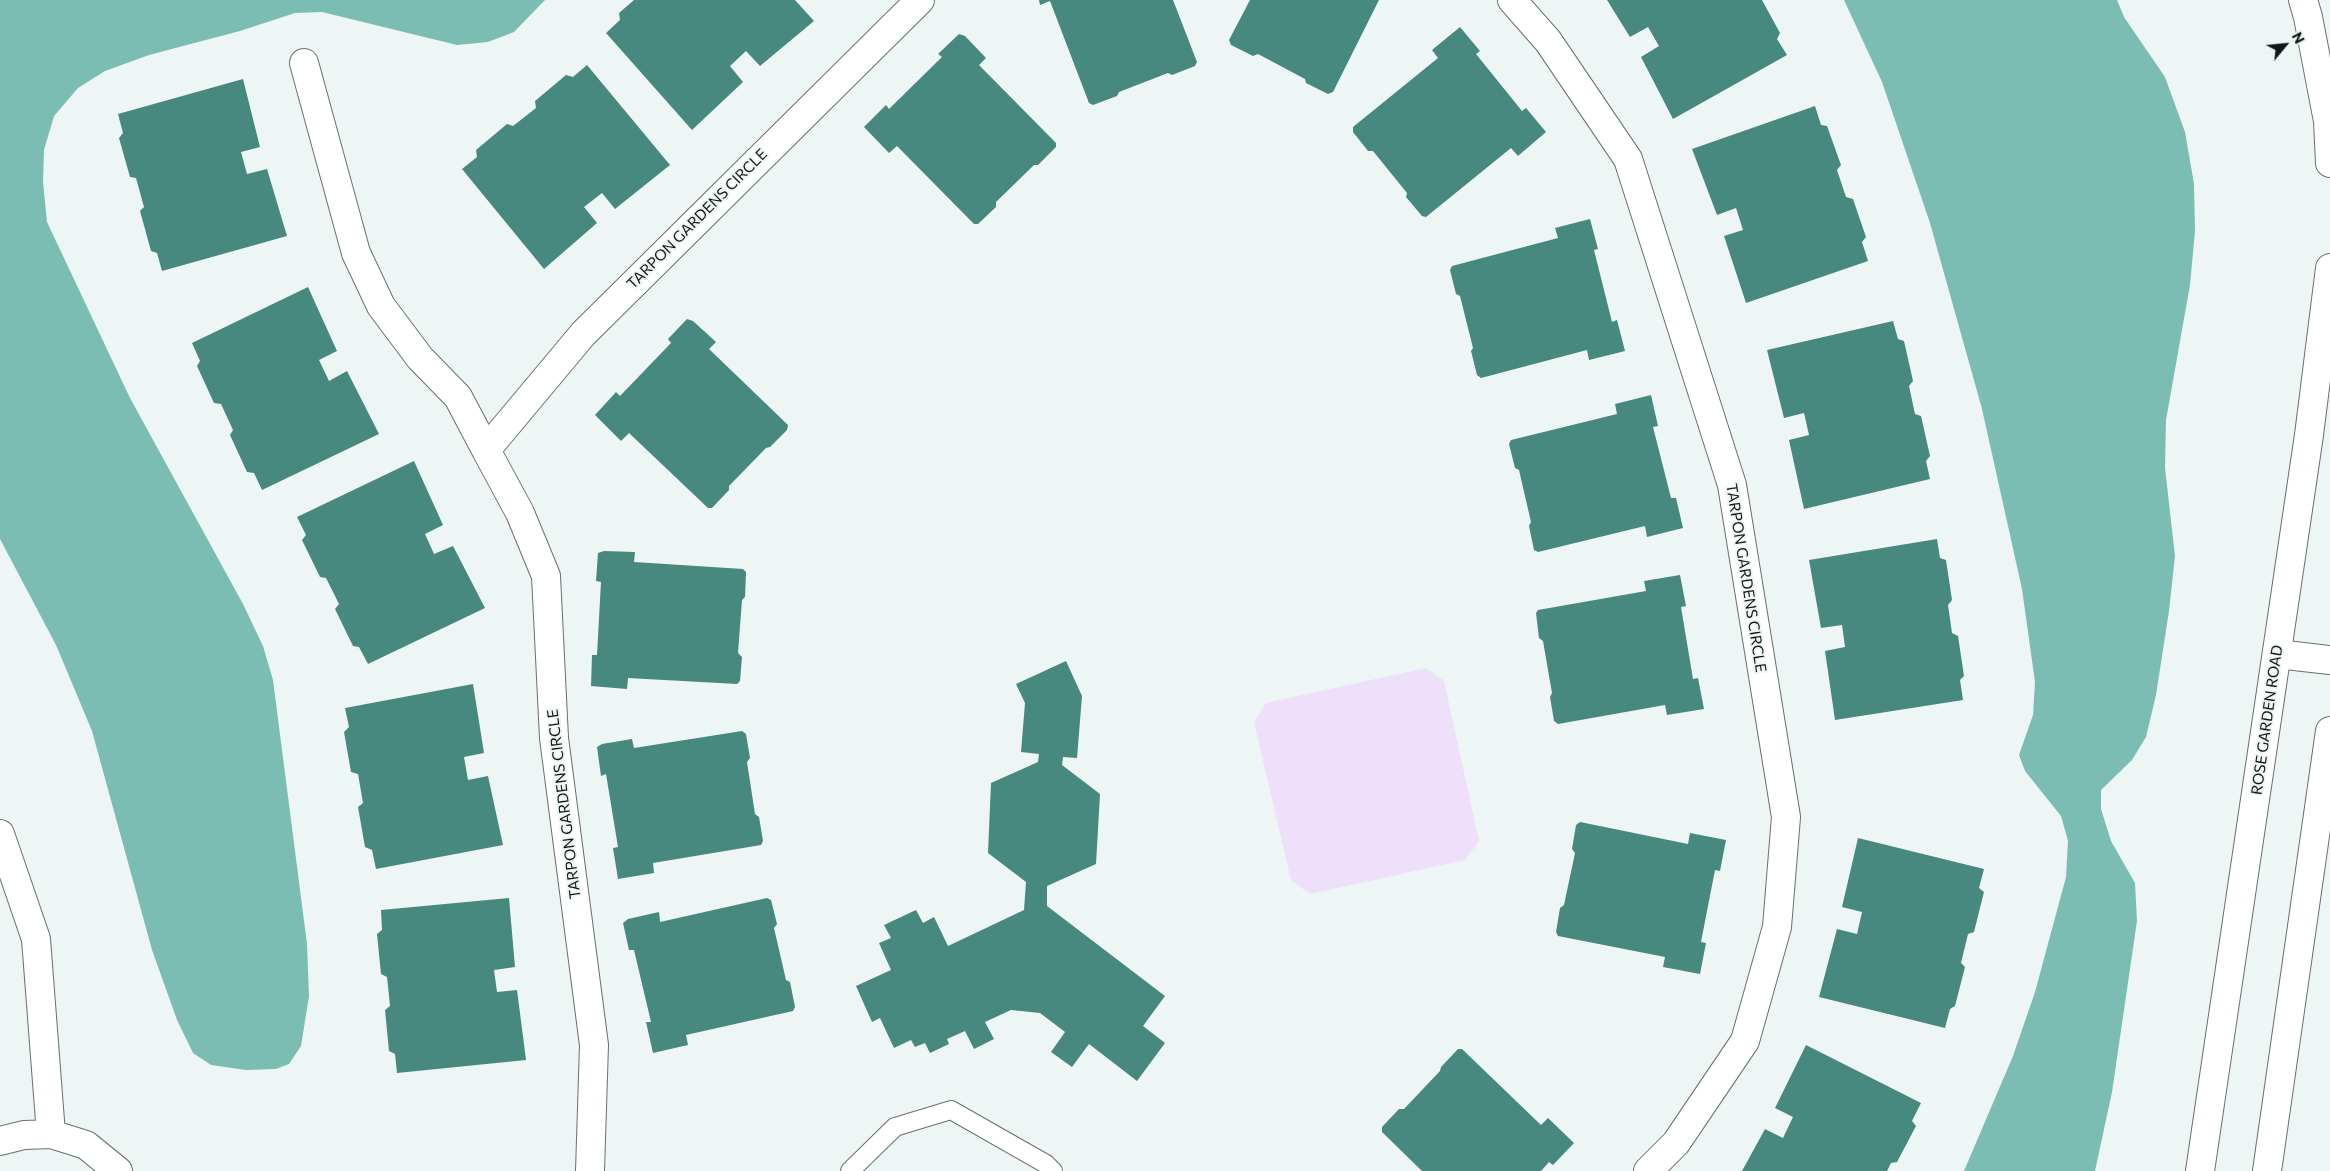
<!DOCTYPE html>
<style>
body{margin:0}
#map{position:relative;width:2330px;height:1171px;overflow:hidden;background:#edf6f4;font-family:Commissioner,sans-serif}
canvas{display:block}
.north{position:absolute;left:2260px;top:20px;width:50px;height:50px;-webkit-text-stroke:4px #edf6f4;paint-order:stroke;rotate:62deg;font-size:14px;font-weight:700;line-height:20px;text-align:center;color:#131616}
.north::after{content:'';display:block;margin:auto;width:18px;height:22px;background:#131616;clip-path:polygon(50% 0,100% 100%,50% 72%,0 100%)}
</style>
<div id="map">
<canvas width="2330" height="1171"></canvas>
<div class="north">N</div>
</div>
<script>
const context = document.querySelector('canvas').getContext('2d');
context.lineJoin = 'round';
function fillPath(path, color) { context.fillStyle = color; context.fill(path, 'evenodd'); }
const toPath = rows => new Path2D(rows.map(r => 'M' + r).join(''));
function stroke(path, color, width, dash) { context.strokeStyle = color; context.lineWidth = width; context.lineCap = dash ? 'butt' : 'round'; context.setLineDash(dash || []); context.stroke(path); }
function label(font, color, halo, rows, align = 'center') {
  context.font = font + ' Commissioner,sans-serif'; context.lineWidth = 4; context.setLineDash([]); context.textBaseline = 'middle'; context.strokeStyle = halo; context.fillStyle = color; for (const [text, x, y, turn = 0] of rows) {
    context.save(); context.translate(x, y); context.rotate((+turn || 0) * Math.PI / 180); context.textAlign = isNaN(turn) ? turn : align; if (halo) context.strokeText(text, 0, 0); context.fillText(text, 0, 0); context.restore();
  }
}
const green = toPath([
 [1426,668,1444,681,1479,841,1465,860,1310,894,1291,880,1254,722,1266,703]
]);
const water = toPath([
 [0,0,545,0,514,32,488,42,457,45,322,12,295,13,240,31,149,55,105,71,78,88,54,116,44,150,43,182,47,222,130,398,243,604,263,646,273,680,307,944,309,996,301,1046,289,1064,276,1069,246,1070,211,1065,193,1053,177,1020,152,950,92,731,56,645,0,539],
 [1844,0,2117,0,2124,17,2165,77,2185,132,2194,184,2195,231,2190,285,2166,420,2165,468,2175,556,2169,611,2156,695,2146,737,2132,760,2101,790,2101,809,2111,841,2135,883,2137,921,2112,1092,2095,1171,1964,1171,2013,1056,2035,992,2066,877,2068,841,2061,816,2025,771,2019,755,2033,715,2035,682,2022,589,1982,409,1930,223,1882,82]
]);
const building = toPath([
 [634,0,795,0,814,21,760,66,746,51,730,66,743,82,692,130,606,33,620,20,619,13],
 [1039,0,1173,0,1197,62,1195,66,1172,75,1168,73,1119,92,1117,96,1093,105,1089,103,1050,1,1040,5],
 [1250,0,1379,0,1333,92,1328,94,1306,83,1305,79,1258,54,1253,56,1231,45,1229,40],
 [1607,0,1762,0,1780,33,1777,39,1787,55,1673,119,1641,57,1659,46,1648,27,1630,37],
 [1460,27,1480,51,1476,54,1522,111,1526,108,1546,132,1518,156,1511,148,1426,217,1422,216,1406,197,1407,193,1373,151,1368,151,1353,132,1353,127,1438,58,1432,50],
 [959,34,965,36,986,58,979,65,1056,143,1056,147,1038,165,1034,165,996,202,996,207,978,224,974,224,897,146,889,153,864,127,886,105,889,109,942,57,938,54],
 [587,65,670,165,615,209,602,193,584,207,597,223,544,269,462,169,477,157,476,150,507,124,513,126,536,108,535,101,566,75,573,77],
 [243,79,260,147,241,152,247,174,267,169,287,236,162,271,157,253,151,251,140,211,144,207,136,178,130,177,119,138,123,133,118,114],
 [1815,106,1821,125,1827,126,1841,165,1837,170,1846,197,1853,199,1866,237,1862,242,1868,261,1746,303,1724,236,1743,230,1736,208,1717,215,1692,149],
 [1590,219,1598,249,1594,250,1612,322,1617,320,1625,351,1589,360,1587,350,1481,378,1477,375,1471,351,1473,348,1460,296,1456,294,1450,270,1452,266,1558,238,1555,228],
 [308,287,337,351,319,360,329,381,347,371,379,434,262,490,254,473,247,472,230,435,233,430,221,404,214,403,197,366,200,361,192,343],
 [687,319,693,321,716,342,709,349,788,425,787,430,770,447,766,448,729,486,729,490,712,508,708,508,629,433,621,441,595,415,616,392,620,396,671,343,668,339],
 [1893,321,1898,339,1904,341,1913,381,1909,386,1915,414,1921,416,1930,456,1926,461,1930,479,1804,509,1789,440,1809,435,1804,413,1784,418,1767,350],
 [1651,395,1658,426,1653,427,1671,498,1676,498,1683,528,1647,537,1645,526,1538,552,1534,550,1529,526,1531,522,1519,470,1515,468,1509,444,1511,440,1617,414,1615,404],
 [414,461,443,525,425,534,434,554,453,546,485,608,368,664,359,647,353,646,335,609,339,604,326,578,320,577,302,540,306,535,297,517],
 [1937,539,1940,558,1946,560,1952,600,1948,605,1952,633,1958,636,1964,676,1960,680,1963,700,1835,720,1825,651,1845,647,1842,625,1821,628,1809,560],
 [604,551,635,552,634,562,743,569,746,572,745,597,742,600,738,653,742,657,740,681,737,684,628,678,627,689,591,686,592,655,597,655,601,582,596,581,598,553],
 [1680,575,1686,606,1681,607,1693,679,1698,678,1704,709,1667,715,1665,705,1558,724,1554,721,1550,697,1552,693,1543,641,1539,638,1536,613,1538,610,1646,591,1644,581],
 [1066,661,1082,696,1077,758,1063,757,1062,765,1100,794,1096,864,1047,886,1047,906,1165,996,1143,1026,1165,1043,1137,1081,1089,1044,1072,1067,1051,1052,1065,1032,1040,1013,1011,1010,985,1022,994,1039,974,1049,965,1031,947,1039,949,1044,930,1053,925,1043,915,1047,911,1040,894,1048,880,1018,872,1022,856,986,891,970,879,943,891,938,884,925,916,910,923,923,934,917,948,946,1024,910,1026,882,988,853,991,783,1038,762,1039,754,1021,752,1025,703,1016,684],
 [473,684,484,753,464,757,468,780,488,776,503,845,376,869,372,850,365,847,358,807,363,803,358,774,351,772,344,732,349,727,345,708],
 [742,731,746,734,750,758,747,762,755,814,759,817,763,841,761,845,653,863,654,873,618,879,613,848,618,847,606,774,601,776,597,747,602,744,632,739,634,748],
 [1580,822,1688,844,1690,833,1726,840,1720,871,1715,870,1701,942,1706,943,1700,974,1663,967,1665,957,1558,936,1556,932,1560,908,1564,905,1575,853,1572,849,1576,825],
 [1858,838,1984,869,1979,888,1984,892,1974,932,1968,934,1961,963,1965,967,1955,1006,1950,1009,1945,1028,1819,997,1837,929,1857,934,1862,912,1842,907],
 [509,898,515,967,494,970,497,992,517,990,526,1060,397,1073,395,1054,389,1051,385,1010,390,1006,387,977,381,974,377,934,382,930,381,910],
 [767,898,771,900,777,924,774,928,786,980,790,982,795,1007,793,1011,686,1035,688,1045,653,1053,646,1022,651,1022,634,950,629,950,623,923,628,919,659,912,660,922],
 [1806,1045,1921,1103,1912,1121,1916,1126,1897,1162,1891,1163,1887,1171,1742,1171,1765,1129,1783,1138,1793,1117,1775,1108],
 [1458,1049,1462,1049,1541,1125,1548,1118,1574,1143,1553,1165,1549,1162,1541,1171,1422,1171,1382,1132,1382,1127,1399,1109,1404,1109,1440,1071,1441,1067]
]);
const service = toPath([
 [850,1171,895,1127,951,1110,1046,1164,1053,1171]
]);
const minor = toPath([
 [1512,0,1548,41,1628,159,1732,485,1786,817,1777,927,1745,1041,1676,1143,1648,1171],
 [304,63,356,253,381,306,420,358,458,397,486,450],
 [2277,654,2330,660],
 [0,834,36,939,51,1134],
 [0,1141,24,1135,51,1134,86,1145,118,1171],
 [590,1171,594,1045,554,738,546,576,520,513,486,450,583,334,920,0]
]);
const tertiary = toPath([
 [2303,0,2308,17,2328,121,2330,163],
 [2200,1171,2309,435,2330,268],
 [2267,1171,2330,731]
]);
const streetNames = [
 ["TARPON GARDENS CIRCLE",697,219,-45],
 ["TARPON GARDENS CIRCLE",1746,578,81],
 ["ROSE GARDEN ROAD",2267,720,-82],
 ["TARPON GARDENS CIRCLE",564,804,-97]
];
fillPath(green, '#eedffb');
fillPath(water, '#7cbdb3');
fillPath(building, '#47887f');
stroke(service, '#68706e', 20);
stroke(minor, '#68706e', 30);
stroke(tertiary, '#68706e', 30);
stroke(service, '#fff', 18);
stroke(minor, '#fff', 28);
stroke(tertiary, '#fff', 28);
label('15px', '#131616', '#edf6f4', streetNames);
</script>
